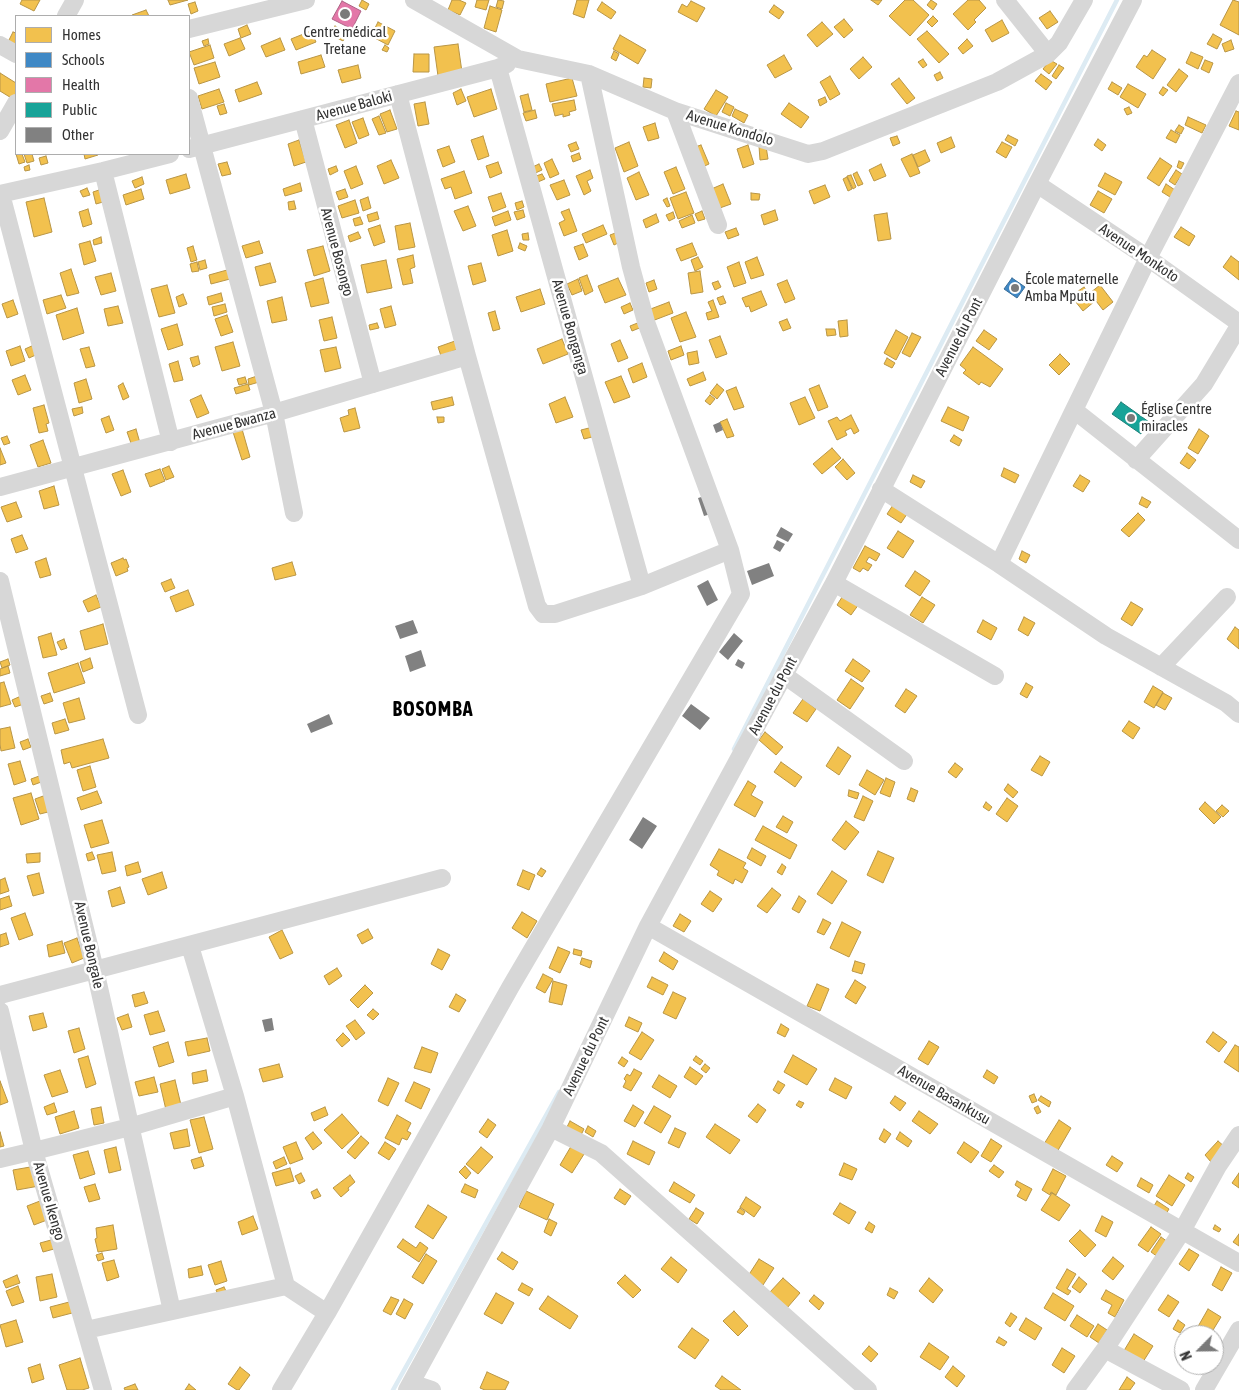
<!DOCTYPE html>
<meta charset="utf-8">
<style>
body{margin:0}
#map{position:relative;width:1239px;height:1390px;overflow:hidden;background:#fff;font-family:"Asap Condensed",sans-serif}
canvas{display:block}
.legend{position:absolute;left:15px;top:15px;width:175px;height:140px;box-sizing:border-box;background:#fff;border:1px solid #adadad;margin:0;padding:6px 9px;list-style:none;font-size:15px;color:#333}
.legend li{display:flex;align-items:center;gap:10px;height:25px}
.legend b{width:25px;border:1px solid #adadad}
.north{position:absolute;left:1174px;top:1325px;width:50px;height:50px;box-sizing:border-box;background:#fff;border:1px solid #adadad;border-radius:50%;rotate:247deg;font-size:14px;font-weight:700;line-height:20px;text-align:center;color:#333}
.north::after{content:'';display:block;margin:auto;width:18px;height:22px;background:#7a7a7a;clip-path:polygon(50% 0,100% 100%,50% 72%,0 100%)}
</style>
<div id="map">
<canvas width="1239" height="1390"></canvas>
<ul class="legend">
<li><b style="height:14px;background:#f2c14e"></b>Homes</li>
<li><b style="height:14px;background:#3f88c5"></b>Schools</li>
<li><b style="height:14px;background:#e377a8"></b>Health</li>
<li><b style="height:14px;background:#17a398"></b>Public</li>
<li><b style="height:14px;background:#818181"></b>Other</li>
</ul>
<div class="north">N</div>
</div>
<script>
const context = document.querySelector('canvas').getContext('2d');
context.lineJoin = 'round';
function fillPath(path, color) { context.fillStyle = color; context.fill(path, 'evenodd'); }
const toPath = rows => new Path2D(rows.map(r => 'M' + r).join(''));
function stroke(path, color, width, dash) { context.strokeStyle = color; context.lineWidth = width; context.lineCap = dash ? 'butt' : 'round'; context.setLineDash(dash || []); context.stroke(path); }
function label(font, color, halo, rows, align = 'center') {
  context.font = font + ' "Asap Condensed",sans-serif'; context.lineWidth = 5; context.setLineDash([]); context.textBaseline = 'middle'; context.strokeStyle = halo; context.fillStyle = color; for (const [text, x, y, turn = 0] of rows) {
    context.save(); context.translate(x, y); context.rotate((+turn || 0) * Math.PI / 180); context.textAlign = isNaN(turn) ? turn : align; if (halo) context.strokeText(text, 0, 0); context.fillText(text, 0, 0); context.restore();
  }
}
const homes = toPath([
 [22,0,40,0,34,11,20,4,22,0],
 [168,0,188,0,170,5,168,0],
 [362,0,369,4,366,10,359,6,362,0],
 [452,0,459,0,466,3,460,15,448,10,452,0],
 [477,0,489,0,486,10,475,7,477,0],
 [498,0,504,1,502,9,496,7,498,0],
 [577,0,589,0,584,18,573,14,577,0],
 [871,0,882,0,878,5,871,0],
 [905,0,913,0,929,15,910,36,889,16,905,0],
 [931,0,937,4,933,10,927,5,931,0],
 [968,0,979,0,986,8,974,20,976,22,968,30,953,14,968,0],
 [1233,0,1239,2,1239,35,1220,25,1233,0],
 [691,1,705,8,697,22,678,12,682,4,687,7,691,1],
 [195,2,198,11,191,14,188,4,195,2],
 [602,2,616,12,611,19,597,10,602,2],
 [774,5,784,12,779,19,769,12,774,5],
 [490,6,502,10,496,32,484,28,490,6],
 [146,10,149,16,132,16,132,15,146,10],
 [1050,11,1058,22,1047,29,1039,18,1050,11],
 [933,16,938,21,932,27,927,22,933,16],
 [844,19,853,30,844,38,834,27,844,19],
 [1002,20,1009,33,992,42,985,30,1002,20],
 [378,22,395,31,388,45,371,36,378,22],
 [822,22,833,34,817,47,807,35,822,22],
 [247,25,251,34,241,38,238,29,247,25],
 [335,26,347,33,343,41,331,35,335,26],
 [311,31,316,42,296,50,291,39,311,31],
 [927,31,949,54,939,63,917,39,927,31],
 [13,32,16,33,16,43,14,46,8,42,13,32],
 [1213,34,1222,39,1217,49,1207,44,1213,34],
 [620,35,646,50,638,64,613,49,620,35],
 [240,38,245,49,229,56,224,44,240,38],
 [280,38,285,50,266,57,261,46,280,38],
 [208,39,209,44,204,46,202,41,208,39],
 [967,39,973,46,963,54,958,48,967,39],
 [1231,40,1234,49,1225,52,1222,44,1231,40],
 [458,44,462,72,438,76,434,47,458,44],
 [210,45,214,58,194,65,189,52,210,45],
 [385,45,389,48,387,52,382,50,385,45],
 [1152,50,1166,59,1153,79,1136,67,1144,55,1147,57,1152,50],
 [614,51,619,54,616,61,611,58,614,51],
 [1191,52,1203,57,1198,69,1186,63,1191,52],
 [414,54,429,54,429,72,413,72,414,54],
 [321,55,325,67,301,74,298,62,321,55],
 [784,55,792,69,775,78,767,65,784,55],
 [863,57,872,67,859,79,850,69,863,57],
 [923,59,927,65,923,68,918,62,923,59],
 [1050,60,1057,64,1049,74,1043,69,1050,60],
 [1205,60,1213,63,1209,73,1201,69,1205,60],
 [215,62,220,77,199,84,194,68,215,62],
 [358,65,361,78,342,83,338,70,358,65],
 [1059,65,1064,68,1056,79,1052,76,1059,65],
 [1179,69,1188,76,1176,92,1167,85,1179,69],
 [940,72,943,78,937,81,934,75,940,72],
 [0,73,16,83,16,94,13,99,0,91,0,73],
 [1041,74,1052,82,1046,90,1035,81,1041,74],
 [830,76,840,94,830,100,820,82,830,76],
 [572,78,577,96,550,102,546,84,572,78],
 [644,78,652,79,651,88,643,87,644,78],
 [899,78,915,98,907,104,891,84,899,78],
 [257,82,262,94,239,102,235,90,257,82],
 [1112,82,1122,88,1118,95,1108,89,1112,82],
 [1128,84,1146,94,1138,108,1120,97,1128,84],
 [1163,87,1168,90,1163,96,1159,93,1163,87],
 [219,89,224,102,202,109,198,96,219,89],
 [461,89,466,101,457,105,453,93,461,89],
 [491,89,497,109,474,117,467,97,491,89],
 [716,90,728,97,716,116,704,109,716,90],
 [528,94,532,110,524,112,520,96,528,94],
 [825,97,827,102,820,106,818,100,825,97],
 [574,100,576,110,569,112,570,115,563,117,563,114,555,116,552,104,574,100],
 [425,102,429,124,418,126,414,104,425,102],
 [726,103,734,107,730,116,722,112,726,103],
 [789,103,809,117,801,128,781,114,789,103],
 [224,104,227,113,220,115,217,106,224,104],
 [1129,107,1132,113,1127,115,1124,109,1129,107],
 [735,109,748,115,744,123,732,116,735,109],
 [390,110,397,129,387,132,380,114,390,110],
 [535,110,537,118,526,121,523,113,535,110],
 [1236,111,1239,112,1239,130,1229,126,1236,111],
 [379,116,386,133,379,135,372,119,379,116],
 [1188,117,1206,125,1202,133,1185,125,1188,117],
 [363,118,369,135,359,139,352,122,363,118],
 [349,120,357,143,345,148,336,125,349,120],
 [655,123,659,138,648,141,643,127,655,123],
 [1179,125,1184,128,1181,134,1175,131,1179,125],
 [1171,130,1180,135,1176,143,1166,138,1171,130],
 [1008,135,1018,140,1015,146,1005,140,1008,135],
 [483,136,489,156,478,160,471,140,483,136],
 [897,136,900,143,893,146,890,138,897,136],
 [951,137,955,147,941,153,937,143,951,137],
 [1098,139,1106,145,1102,151,1094,145,1098,139],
 [299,140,306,162,294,166,288,144,299,140],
 [576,142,579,149,571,152,568,145,576,142],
 [629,142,638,166,624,172,615,148,629,142],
 [1002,142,1012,147,1006,158,996,152,1002,142],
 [701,145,709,164,700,168,692,148,701,145],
 [748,145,754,164,743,168,737,149,748,145],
 [449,146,455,162,443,167,437,150,449,146],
 [759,146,766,146,768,159,760,160,759,146],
 [925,150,930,161,918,167,913,155,925,150],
 [579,153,581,159,573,162,571,156,579,153],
 [16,154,22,154,25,162,19,164,16,154],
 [24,154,32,154,34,161,27,163,24,154],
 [84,154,98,154,98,155,85,159,84,154],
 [912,154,920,173,910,177,901,159,912,154],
 [46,156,48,163,41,165,39,158,46,156],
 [1160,158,1172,166,1159,186,1147,178,1160,158],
 [552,159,559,174,550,178,544,163,552,159],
 [391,160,399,178,384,184,377,166,391,160],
 [1179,161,1184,163,1181,169,1177,167,1179,161],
 [227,162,231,174,222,176,218,164,227,162],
 [498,162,502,173,490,178,486,166,498,162],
 [539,164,542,170,531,175,528,169,539,164],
 [881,164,886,176,874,181,869,170,881,164],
 [29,165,30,170,25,171,24,167,29,165],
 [336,166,338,171,330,175,328,169,336,166],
 [356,166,363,184,351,189,344,171,356,166],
 [676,167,685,189,673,194,664,172,676,167],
 [590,170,593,178,587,181,591,191,584,195,576,176,590,170],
 [1176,170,1182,174,1175,185,1169,181,1176,170],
 [464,171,472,193,455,199,451,187,445,189,441,179,464,171],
 [639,172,649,195,636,200,627,178,639,172],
 [857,172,863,184,858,186,853,174,857,172],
 [1105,173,1122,182,1115,195,1098,186,1105,173],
 [186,174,190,188,170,194,166,180,186,174],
 [542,174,545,179,533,184,530,178,542,174],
 [851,175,856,187,853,189,847,176,851,175],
 [142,177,144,184,135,188,132,181,142,177],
 [847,177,852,189,848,191,843,179,847,177],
 [564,180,570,195,557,200,550,185,564,180],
 [300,183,302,191,285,196,283,189,300,183],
 [723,184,731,204,717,209,709,190,723,184],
 [1166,184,1175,190,1170,197,1162,192,1166,184],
 [825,185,830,197,814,204,809,191,825,185],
 [87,188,90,195,83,197,80,191,87,188],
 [141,189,144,199,126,205,123,195,141,189],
 [345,189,348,197,339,200,336,192,345,189],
 [99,190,103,202,96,204,93,192,99,190],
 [1098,191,1112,199,1104,213,1090,205,1098,191],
 [686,192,694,213,678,219,670,198,686,192],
 [501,193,506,207,493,212,488,197,501,193],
 [751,193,760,194,759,200,751,200,751,193],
 [368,197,371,208,363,211,360,200,368,197],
 [44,198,52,232,34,237,26,202,44,198],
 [667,198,670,206,667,207,663,200,667,198],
 [355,200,359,213,342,218,338,206,355,200],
 [294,201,296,209,289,210,288,202,294,201],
 [522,201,524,207,517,210,515,203,522,201],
 [468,206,476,226,463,231,454,211,468,206],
 [88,209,92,224,83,227,79,212,88,209],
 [569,209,577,231,564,236,559,223,565,220,561,212,569,209],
 [523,210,525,217,517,220,514,212,523,210],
 [775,210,778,220,764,225,761,215,775,210],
 [508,211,511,220,495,226,492,217,508,211],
 [702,211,705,219,698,221,695,214,702,211],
 [377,212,379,219,369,222,367,215,377,212],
 [673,212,675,218,669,221,666,215,673,212],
 [887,213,891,239,878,241,874,215,887,213],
 [656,214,659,222,646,228,643,220,656,214],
 [692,215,695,223,682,228,679,221,692,215],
 [360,217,363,224,355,226,353,219,360,217],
 [410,223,415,247,399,250,395,226,410,223],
 [380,225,385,242,374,246,368,229,380,225],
 [603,225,607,234,586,243,582,234,603,225],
 [1181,227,1195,236,1189,246,1174,237,1181,227],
 [736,228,739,235,728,239,725,232,736,228],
 [507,230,513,251,498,256,492,235,507,230],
 [358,232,361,238,350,242,348,236,358,232],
 [618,232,622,241,614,245,610,235,618,232],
 [528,233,529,240,523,240,522,234,528,233],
 [101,237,102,243,94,245,93,240,101,237],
 [90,241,96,261,84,265,79,244,90,241],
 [259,241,263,253,246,258,242,246,259,241],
 [520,243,527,246,525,251,518,248,520,243],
 [692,243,697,255,681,261,676,249,692,243],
 [583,244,588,256,579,260,574,247,583,244],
 [193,246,197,260,191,262,187,248,193,246],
 [323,246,330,271,314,276,307,250,323,246],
 [413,255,415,267,410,269,413,283,403,285,397,259,413,255],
 [1231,256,1239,262,1239,280,1223,267,1231,256],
 [698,257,703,267,695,271,691,260,698,257],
 [757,257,764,275,751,279,745,262,757,257],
 [205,260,207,268,200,270,198,262,205,260],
 [386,260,392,288,367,293,361,265,386,260],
 [197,262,199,271,192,272,190,264,197,262],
 [739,262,746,283,734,287,727,267,739,262],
 [270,263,276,282,260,286,255,267,270,263],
 [481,263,486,281,473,285,468,266,481,263],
 [71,269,79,293,67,296,60,273,71,269],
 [227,270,230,279,211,284,209,275,227,270],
 [700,271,703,292,691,294,688,273,700,271],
 [111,273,116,291,101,295,95,277,111,273],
 [587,275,593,291,585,295,579,278,587,275],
 [323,278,329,303,311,307,305,283,323,278],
 [618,278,626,295,605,303,598,286,618,278],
 [578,279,582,291,572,295,567,284,578,279],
 [654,280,657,289,649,292,646,283,654,280],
 [787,280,795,299,785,303,777,284,787,280],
 [718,281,721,287,715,290,712,283,718,281],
 [167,285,175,313,159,317,151,289,167,285],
 [1100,285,1113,302,1103,310,1090,293,1100,285],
 [1084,287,1095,301,1083,311,1071,296,1084,287],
 [540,289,545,304,521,312,516,297,540,289],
 [761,291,767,305,751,312,749,306,746,307,742,298,761,291],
 [221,293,223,301,209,305,207,297,221,293],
 [183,294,187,304,179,307,176,297,183,294],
 [61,295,66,308,47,314,43,300,61,295],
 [723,296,726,303,720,305,717,298,723,296],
 [282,297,287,320,272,323,267,301,282,297],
 [13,300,18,314,7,318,2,304,13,300],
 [713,300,719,317,708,320,706,313,712,311,708,302,713,300],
 [669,302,673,313,652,321,648,310,669,302],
 [630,303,633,310,624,314,621,307,630,303],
 [225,304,227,312,214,316,212,307,225,304],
 [118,306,123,323,108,326,104,309,118,306],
 [391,306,396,325,385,328,380,309,391,306],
 [77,308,84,333,63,340,56,315,77,308],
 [495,311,500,329,493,331,488,313,495,311],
 [686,312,696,337,680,342,671,318,686,312],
 [227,315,233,332,221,336,215,319,227,315],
 [332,317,337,338,324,341,319,320,332,317],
 [787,319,791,328,783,331,779,322,787,319],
 [847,320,848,336,840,337,838,321,847,320],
 [640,322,642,327,632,331,630,326,640,322],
 [377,323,379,328,370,330,369,325,377,323],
 [177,324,183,345,168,350,161,329,177,324],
 [826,329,835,329,836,335,827,336,826,329],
 [896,330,908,337,896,360,884,353,896,330],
 [984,330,997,339,989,350,976,341,984,330],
 [912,333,921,337,910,357,902,353,912,333],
 [720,336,727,354,716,358,709,340,720,336],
 [562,339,568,354,543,364,537,349,562,339],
 [620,340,628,358,618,362,611,344,620,340],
 [455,341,458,349,441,356,438,347,455,341],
 [233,342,240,366,222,371,215,347,233,342],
 [34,345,38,354,29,358,25,349,34,345],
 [20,346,25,361,11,366,6,351,20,346],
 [681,346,684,355,671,360,668,351,681,346],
 [89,347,95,366,86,368,80,349,89,347],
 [336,347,341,368,325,372,320,350,336,347],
 [973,347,1003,369,990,387,981,382,979,385,963,373,966,370,960,365,973,347],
 [697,351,699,363,689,365,687,353,697,351],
 [1060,354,1070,364,1059,375,1049,365,1060,354],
 [198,356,200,364,193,367,190,358,198,356],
 [887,358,895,363,892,368,884,364,887,358],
 [178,361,183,380,174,382,169,364,178,361],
 [642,363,647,377,633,383,628,369,642,363],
 [703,372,706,380,690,386,687,379,703,372],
 [25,375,31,390,18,395,12,380,25,375],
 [257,376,259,382,249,385,248,379,257,376],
 [621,376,630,397,614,403,605,382,621,376],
 [245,377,247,383,239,385,237,379,245,377],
 [86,379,92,399,79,403,74,383,86,379],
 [123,383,129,397,123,400,118,386,123,383],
 [248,384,250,390,236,394,234,388,248,384],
 [717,384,724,390,717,399,710,393,717,384],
 [819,385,828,407,818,411,809,389,819,385],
 [736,387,744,407,734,410,726,391,736,387],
 [201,395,209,413,197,418,190,400,201,395],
 [710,395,715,399,710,405,705,401,710,395],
 [452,397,454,405,433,410,431,402,452,397],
 [565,397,573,417,556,423,549,404,565,397],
 [805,397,815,418,799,425,790,403,805,397],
 [44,405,49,423,46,424,48,431,39,433,33,408,44,405],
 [82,407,83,413,74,416,72,409,82,407],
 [948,407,969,417,963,431,941,421,948,407],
 [355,408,360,428,344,432,340,418,349,415,348,410,355,408],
 [851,415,859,431,854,434,851,428,845,431,847,435,837,440,828,421,837,417,840,421,851,415],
 [109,416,114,430,106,433,101,419,109,416],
 [437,417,444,417,444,422,438,423,437,417],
 [727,419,734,436,727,438,720,422,727,419],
 [593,427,596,436,584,439,581,430,593,427],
 [136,429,140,443,132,446,127,432,136,429],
 [242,429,250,457,242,460,233,432,242,429],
 [1199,429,1209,436,1198,454,1188,448,1199,429],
 [954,435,962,440,959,446,950,441,954,435],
 [7,436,10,443,4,445,1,438,7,436],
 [43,440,51,463,38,467,30,445,43,440],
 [0,448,6,463,0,465,0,448],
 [832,448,841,458,822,474,813,464,832,448],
 [1187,453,1196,460,1189,469,1180,463,1187,453],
 [843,459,855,473,847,480,835,467,843,459],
 [169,466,174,477,166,480,162,469,169,466],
 [1004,468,1019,475,1015,483,1001,476,1004,468],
 [160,469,165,481,150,487,145,474,160,469],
 [123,470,131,492,121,496,112,474,123,470],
 [913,475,925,481,921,488,910,482,913,475],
 [1080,475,1090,481,1083,492,1073,486,1080,475],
 [54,486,59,505,44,509,39,491,54,486],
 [1142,497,1151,502,1147,508,1139,504,1142,497],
 [16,502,22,517,7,522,1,507,16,502],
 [893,505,907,514,901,523,887,514,893,505],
 [1138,513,1145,520,1129,537,1121,530,1138,513],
 [898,531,914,541,903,558,887,548,898,531],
 [22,535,28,549,16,553,11,539,22,535],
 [865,546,880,554,876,561,869,557,866,562,872,565,868,571,863,568,860,572,853,568,865,546],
 [1022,551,1030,555,1026,563,1019,559,1022,551],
 [46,558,51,575,40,578,35,562,46,558],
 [123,558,124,560,126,559,129,567,127,568,128,571,116,576,111,563,123,558],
 [292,562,296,575,275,580,272,568,292,562],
 [915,571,930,581,920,596,905,586,915,571],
 [171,579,175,588,165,592,161,583,171,579],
 [188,590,194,605,176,612,170,597,188,590],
 [844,594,859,604,851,615,837,605,844,594],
 [96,595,101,607,88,612,83,601,96,595],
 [922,597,935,605,923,623,910,615,922,597],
 [1131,602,1143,609,1132,626,1121,619,1131,602],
 [1024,617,1035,623,1028,636,1018,630,1024,617],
 [983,620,997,628,991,640,977,632,983,620],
 [103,624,108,644,85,650,80,631,103,624],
 [1235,627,1239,630,1239,649,1227,639,1235,627],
 [51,633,57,655,43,658,38,637,51,633],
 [64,639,67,648,61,650,57,642,64,639],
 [90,658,93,668,83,672,80,662,90,658],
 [8,659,10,665,2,668,0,662,8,659],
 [853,659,870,671,862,682,845,671,853,659],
 [78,663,85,683,54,693,48,673,78,663],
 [8,666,10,673,0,676,0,669,8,666],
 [851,679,864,688,850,709,837,700,851,679],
 [4,682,11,704,0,707,0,683,4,682],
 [1026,683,1033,687,1027,698,1020,694,1026,683],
 [1153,686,1163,692,1154,708,1144,702,1153,686],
 [906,689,917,696,905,713,895,706,906,689],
 [50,693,53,701,44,704,41,696,50,693],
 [1163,693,1172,698,1165,710,1156,705,1163,693],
 [21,696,24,704,15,707,12,700,21,696],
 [79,698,85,719,69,723,63,703,79,698],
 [803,699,816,709,807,722,793,713,803,699],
 [65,719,69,730,55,734,52,723,65,719],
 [1129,721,1140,728,1133,739,1122,731,1129,721],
 [10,727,15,748,1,751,0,744,0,729,10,727],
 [765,732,783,747,776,755,759,740,765,732],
 [28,739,31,747,23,750,20,742,28,739],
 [103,739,109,758,72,768,70,762,64,764,61,750,103,739],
 [838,747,851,756,839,775,826,766,838,747],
 [1040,756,1050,762,1042,776,1031,770,1040,756],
 [20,761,26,781,14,785,8,764,20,761],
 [781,762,802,777,795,787,774,772,781,762],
 [955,763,963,769,956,778,948,772,955,763],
 [90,766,96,787,83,791,77,770,90,766],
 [867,770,884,780,875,795,859,785,867,770],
 [42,775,44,781,33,785,31,779,42,775],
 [886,778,895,782,890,797,880,793,886,778],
 [748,781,756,786,751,795,763,802,755,817,734,805,748,781],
 [1008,784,1018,792,1013,798,1004,790,1008,784],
 [911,788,918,791,914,802,907,799,911,788],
 [849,790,859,793,857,799,848,796,849,790],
 [97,791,102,803,81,810,77,798,97,791],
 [31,793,39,819,21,825,13,798,31,793],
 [46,795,52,811,40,814,35,799,46,795],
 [863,796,873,801,864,821,854,817,863,796],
 [1007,798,1018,806,1007,822,996,814,1007,798],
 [986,802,992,807,989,811,983,807,986,802],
 [1205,802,1221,817,1214,824,1199,809,1205,802],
 [1222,805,1229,811,1223,817,1216,811,1222,805],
 [783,816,793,822,787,833,776,827,783,816],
 [102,820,109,843,91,848,84,825,102,820],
 [846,821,859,832,845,850,832,840,846,821],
 [763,826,797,845,790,859,755,840,763,826],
 [752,848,766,856,761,866,747,858,752,848],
 [719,849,746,863,743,868,748,871,742,883,735,879,733,884,717,875,719,871,710,865,719,849],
 [878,851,894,858,883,883,867,875,878,851],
 [92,852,95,859,88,861,86,854,92,852],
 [112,852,116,871,102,874,97,855,112,852],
 [40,853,40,862,27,863,26,854,40,853],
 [138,862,141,872,127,876,125,866,138,862],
 [782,864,786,867,782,875,777,872,782,864],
 [541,868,546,871,542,877,537,874,541,868],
 [523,870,535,875,529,890,517,885,523,870],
 [832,871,847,881,832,904,817,894,832,871],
 [162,872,167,888,148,895,142,879,162,872],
 [39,873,44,893,33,896,27,876,39,873],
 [5,878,9,891,0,894,0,880,5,878],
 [120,887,125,903,112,907,108,891,120,887],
 [772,888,781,895,767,913,757,906,772,888],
 [710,891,722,899,713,912,701,904,710,891],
 [9,896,12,906,0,910,0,899,9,896],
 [799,896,806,901,799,913,792,909,799,896],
 [522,912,537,921,527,938,512,928,522,912],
 [25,913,33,935,19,940,11,918,25,913],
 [680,914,691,921,684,932,673,926,680,914],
 [823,919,831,923,824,935,817,932,823,919],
 [842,922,861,932,849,957,830,948,842,922],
 [368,929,373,938,362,944,357,935,368,929],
 [282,930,293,953,280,959,269,937,282,930],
 [6,933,9,944,0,947,0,935,6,933],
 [77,938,84,958,72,963,64,943,77,938],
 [62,941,65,953,49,957,47,945,62,941],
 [558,947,570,952,560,973,549,968,558,947],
 [438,949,450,955,442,970,431,964,438,949],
 [574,949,582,951,581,956,573,954,574,949],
 [664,952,678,961,673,970,659,961,664,952],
 [582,958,592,961,590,968,580,964,582,958],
 [855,961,865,964,862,974,852,971,855,961],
 [337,968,342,976,329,985,324,976,337,968],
 [543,974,553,979,545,993,536,988,543,974],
 [652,977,668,985,663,995,647,987,652,977],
 [855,980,866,987,856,1004,845,997,855,980],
 [553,981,567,985,562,1005,549,1002,553,981],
 [817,984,829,989,820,1011,807,1006,817,984],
 [365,985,373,993,358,1008,350,1000,365,985],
 [144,992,148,1003,135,1007,132,995,144,992],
 [673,992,686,998,676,1019,663,1013,673,992],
 [456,994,466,1000,459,1012,449,1007,456,994],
 [373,1009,379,1014,373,1020,367,1015,373,1009],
 [158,1011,165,1031,150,1035,144,1015,158,1011],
 [43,1013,47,1027,33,1031,29,1016,43,1013],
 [128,1014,132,1027,122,1030,117,1018,128,1014],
 [629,1017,642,1023,638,1032,625,1026,629,1017],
 [355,1020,365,1033,356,1040,346,1026,355,1020],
 [781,1024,789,1029,785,1037,777,1033,781,1024],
 [79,1028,85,1049,74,1053,68,1031,79,1028],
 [642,1032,654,1040,641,1060,629,1053,642,1032],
 [1213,1032,1227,1042,1219,1052,1206,1042,1213,1032],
 [343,1033,350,1040,342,1047,336,1040,343,1033],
 [207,1038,210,1051,188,1056,185,1042,207,1038],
 [929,1041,939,1047,928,1065,918,1059,929,1041],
 [168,1042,174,1062,159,1067,153,1047,168,1042],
 [1235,1045,1239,1047,1239,1072,1224,1062,1235,1045],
 [422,1047,438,1053,431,1073,414,1068,422,1047],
 [793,1055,817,1069,807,1085,784,1072,793,1055],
 [88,1056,96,1084,86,1088,78,1059,88,1056],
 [696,1056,703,1061,700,1065,693,1060,696,1056],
 [622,1057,628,1061,624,1067,618,1063,622,1057],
 [279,1064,283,1077,263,1082,259,1069,279,1064],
 [705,1064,710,1068,706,1073,701,1069,705,1064],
 [690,1067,703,1076,696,1085,684,1077,690,1067],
 [634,1069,642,1073,631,1091,623,1087,626,1081,624,1079,627,1074,630,1076,634,1069],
 [60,1070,68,1092,52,1097,44,1075,60,1070],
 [206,1070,208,1081,193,1084,192,1073,206,1070],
 [987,1070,998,1077,994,1084,983,1077,987,1070],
 [659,1075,677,1086,670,1098,652,1087,659,1075],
 [154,1077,158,1092,139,1096,135,1082,154,1077],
 [388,1078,399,1083,388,1106,378,1101,388,1078],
 [835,1078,852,1087,846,1099,829,1090,835,1078],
 [175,1080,181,1105,166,1110,160,1084,175,1080],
 [0,1081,8,1102,0,1105,0,1081],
 [778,1081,785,1085,779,1094,773,1090,778,1081],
 [414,1082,430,1089,421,1109,405,1101,414,1082],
 [1034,1094,1037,1101,1032,1103,1029,1096,1034,1094],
 [895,1096,906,1103,900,1111,890,1103,895,1096],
 [1041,1096,1051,1102,1049,1107,1038,1100,1041,1096],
 [799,1101,804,1103,801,1108,796,1105,799,1101],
 [54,1103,57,1112,47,1115,44,1107,54,1103],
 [758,1104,766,1110,757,1123,748,1116,758,1104],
 [633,1105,644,1112,635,1127,624,1121,633,1105],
 [654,1106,671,1116,661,1133,644,1123,654,1106],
 [1038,1106,1041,1112,1037,1114,1034,1108,1038,1106],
 [101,1107,104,1123,94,1125,91,1109,101,1107],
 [325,1107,328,1115,314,1121,311,1113,325,1107],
 [74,1111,79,1128,60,1134,55,1117,74,1111],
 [919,1111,938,1124,930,1134,912,1121,919,1111],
 [342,1114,359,1133,342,1149,324,1130,342,1114],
 [397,1115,411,1123,407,1131,411,1133,407,1140,402,1138,399,1145,385,1138,397,1115],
 [204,1117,213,1149,199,1153,190,1120,204,1117],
 [488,1119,496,1125,487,1138,479,1132,488,1119],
 [1059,1120,1071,1128,1057,1152,1044,1144,1059,1120],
 [570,1121,584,1129,580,1137,566,1129,570,1121],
 [715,1124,740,1140,730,1154,706,1137,715,1124],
 [588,1126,596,1131,593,1137,585,1132,588,1126],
 [675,1128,686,1133,679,1148,668,1143,675,1128],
 [187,1129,190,1146,174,1149,170,1133,187,1129],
 [884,1129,891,1134,885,1143,879,1139,884,1129],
 [0,1132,4,1146,0,1147,0,1132],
 [313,1132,322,1143,313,1150,305,1138,313,1132],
 [900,1132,912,1141,908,1147,896,1139,900,1132],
 [361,1136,369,1143,355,1159,347,1152,361,1136],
 [991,1139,1002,1146,991,1162,981,1156,991,1139],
 [633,1141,655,1152,649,1165,627,1154,633,1141],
 [1218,1141,1225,1147,1211,1162,1205,1155,1218,1141],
 [296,1142,303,1159,290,1164,283,1147,296,1142],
 [385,1142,396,1149,389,1160,378,1153,385,1142],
 [964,1142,979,1152,971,1163,957,1153,964,1142],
 [573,1143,586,1151,572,1173,560,1165,573,1143],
 [116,1147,121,1170,109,1173,104,1150,116,1147],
 [481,1147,493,1157,478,1174,466,1164,481,1147],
 [88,1151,95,1174,80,1179,73,1155,88,1151],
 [1112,1156,1123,1163,1117,1172,1106,1165,1112,1156],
 [201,1157,204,1166,194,1169,191,1160,201,1157],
 [284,1157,287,1164,276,1169,273,1162,284,1157],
 [844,1163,857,1169,852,1180,839,1175,844,1163],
 [994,1165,1004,1172,999,1178,989,1171,994,1165],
 [36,1166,39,1186,17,1190,13,1170,36,1166],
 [465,1166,471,1173,466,1179,459,1172,465,1166],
 [290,1168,294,1181,276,1186,272,1173,290,1168],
 [1053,1169,1066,1176,1056,1195,1051,1192,1050,1195,1042,1190,1053,1169],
 [301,1173,305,1181,299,1184,295,1176,301,1173],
 [1188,1173,1194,1177,1191,1182,1185,1178,1188,1173],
 [1239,1173,1239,1188,1232,1183,1239,1173],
 [350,1175,355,1182,348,1188,349,1190,341,1197,333,1188,350,1175],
 [1169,1175,1185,1185,1172,1206,1156,1196,1169,1175],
 [1141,1178,1153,1185,1149,1193,1137,1186,1141,1178],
 [1017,1181,1032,1189,1026,1201,1017,1196,1021,1189,1015,1185,1017,1181],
 [674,1182,695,1195,690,1203,669,1191,674,1182],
 [95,1184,100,1199,89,1202,84,1187,95,1184],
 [465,1184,478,1190,475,1198,461,1192,465,1184],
 [317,1189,321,1196,314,1199,311,1192,317,1189],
 [620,1189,631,1196,625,1205,614,1198,620,1189],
 [526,1191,554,1204,547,1220,519,1207,526,1191],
 [1052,1193,1070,1205,1059,1221,1041,1210,1052,1193],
 [746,1197,761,1207,754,1217,740,1207,746,1197],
 [40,1201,47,1220,34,1225,27,1206,40,1201],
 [1157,1201,1169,1209,1164,1217,1152,1209,1157,1201],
 [840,1203,856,1212,849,1224,833,1214,840,1203],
 [428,1205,447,1217,433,1239,415,1227,428,1205],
 [696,1208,704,1213,697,1224,689,1219,696,1208],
 [740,1208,745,1212,743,1215,737,1212,740,1208],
 [253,1216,258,1229,242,1235,238,1222,253,1216],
 [1102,1216,1113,1222,1106,1237,1095,1231,1102,1216],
 [549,1219,557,1223,551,1236,544,1232,549,1219],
 [869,1222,875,1226,872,1233,865,1229,869,1222],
 [113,1225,117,1249,98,1252,95,1239,97,1238,96,1228,113,1225],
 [1215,1225,1221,1229,1219,1232,1213,1229,1215,1225],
 [1151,1227,1161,1234,1148,1252,1138,1245,1151,1227],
 [1080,1230,1096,1245,1085,1257,1069,1241,1080,1230],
 [1239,1234,1239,1246,1233,1242,1239,1234],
 [1161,1237,1168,1242,1158,1257,1151,1252,1161,1237],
 [403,1239,416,1248,420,1242,428,1248,419,1262,397,1247,403,1239],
 [51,1240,54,1249,43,1252,40,1243,51,1240],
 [1189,1249,1199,1255,1189,1271,1179,1264,1189,1249],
 [502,1252,518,1262,513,1270,497,1259,502,1252],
 [102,1253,104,1259,98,1261,96,1255,102,1253],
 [426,1254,437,1261,423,1284,412,1277,426,1254],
 [671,1257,687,1270,678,1283,661,1269,671,1257],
 [1113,1257,1124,1266,1113,1280,1102,1271,1113,1257],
 [759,1259,774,1268,763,1285,748,1276,759,1259],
 [114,1260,119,1277,107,1281,102,1263,114,1260],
 [221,1261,227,1281,215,1285,208,1265,221,1261],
 [201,1266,203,1275,189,1278,188,1269,201,1266],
 [1221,1267,1232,1273,1222,1291,1212,1285,1221,1267],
 [1067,1269,1076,1274,1067,1289,1071,1291,1068,1295,1056,1288,1067,1269],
 [52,1274,57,1297,40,1301,36,1277,52,1274],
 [17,1275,20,1283,6,1288,3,1281,17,1275],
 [625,1275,641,1290,633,1298,617,1283,625,1275],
 [1079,1277,1087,1284,1080,1293,1072,1287,1079,1277],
 [783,1278,800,1293,787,1308,770,1292,783,1278],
 [929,1278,943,1290,933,1303,919,1291,929,1278],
 [522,1283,533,1289,529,1296,518,1290,522,1283],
 [18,1286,24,1302,12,1306,6,1291,18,1286],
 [224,1287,227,1293,219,1297,216,1290,224,1287],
 [890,1288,898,1292,894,1299,887,1295,890,1288],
 [1106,1290,1124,1300,1115,1317,1108,1313,1112,1305,1101,1299,1106,1290],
 [496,1293,514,1303,502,1324,484,1314,496,1293],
 [1053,1293,1074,1306,1065,1321,1044,1308,1053,1293],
 [814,1295,824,1303,819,1310,809,1301,814,1295],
 [1168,1295,1179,1302,1169,1317,1158,1310,1168,1295],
 [548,1296,578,1316,570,1329,539,1309,548,1296],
 [391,1297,399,1300,391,1315,383,1311,391,1297],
 [404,1299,413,1304,405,1319,396,1314,404,1299],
 [73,1301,76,1312,53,1318,50,1307,73,1301],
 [1208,1309,1221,1317,1210,1335,1205,1335,1196,1330,1208,1309],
 [734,1311,748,1326,738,1336,723,1321,734,1311],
 [1011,1313,1017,1317,1010,1327,1005,1323,1011,1313],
 [1077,1315,1094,1326,1087,1337,1070,1326,1077,1315],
 [1026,1318,1042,1328,1035,1340,1019,1330,1026,1318],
 [16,1320,23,1342,6,1347,0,1325,16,1320],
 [1178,1320,1185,1325,1180,1333,1173,1329,1178,1320],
 [1098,1324,1107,1330,1099,1343,1090,1337,1098,1324],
 [692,1328,709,1340,695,1359,678,1347,692,1328],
 [1134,1334,1153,1346,1141,1365,1122,1354,1134,1334],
 [999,1337,1007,1342,1004,1346,996,1342,999,1337],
 [929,1343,949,1357,940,1370,920,1357,929,1343],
 [869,1346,878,1354,871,1362,862,1354,869,1346],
 [1062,1348,1075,1356,1064,1373,1052,1365,1062,1348],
 [80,1358,89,1388,82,1390,67,1390,59,1365,80,1358],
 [40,1364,44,1379,32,1383,28,1368,40,1364],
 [953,1366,965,1376,957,1387,945,1377,953,1366],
 [240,1367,250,1375,239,1390,237,1390,228,1384,240,1367],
 [487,1372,509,1382,505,1390,485,1390,480,1388,487,1372],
 [722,1376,741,1390,721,1390,715,1386,722,1376],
 [1127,1377,1135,1383,1130,1390,1119,1390,1127,1377],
 [135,1384,138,1390,125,1390,124,1388,135,1384],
 [189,1384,196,1390,185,1390,189,1384]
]);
const schools = toPath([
 [1012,278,1025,287,1017,298,1004,289,1012,278]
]);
const health = toPath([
 [342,1,361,11,352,29,332,19,342,1]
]);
const public = toPath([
 [1121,402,1149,422,1141,434,1112,414,1121,402]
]);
const stream = toPath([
 [734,749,1117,0],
 [393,1390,559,1092]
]);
const building = toPath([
 [720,422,723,430,716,433,713,425],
 [708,495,714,513,704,516,698,498],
 [781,527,793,534,788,542,776,536],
 [777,540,785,544,780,552,773,548],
 [769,563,774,576,752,585,747,571],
 [708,580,718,600,707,606,697,586],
 [413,620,418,633,400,639,395,626],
 [734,633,743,641,728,660,719,652],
 [421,650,426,666,410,672,405,656],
 [738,659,745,663,742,669,735,665],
 [691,704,710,718,700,730,682,716],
 [329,714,333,724,311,733,307,724],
 [643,817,657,826,642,849,629,840],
 [272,1018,274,1030,265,1032,262,1020]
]);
const minor = toPath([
 [414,0,518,59,589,74,675,111,808,154,823,151,997,82,1048,54,1059,43,1084,0],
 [1005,0,1048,54],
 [66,16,75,0],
 [189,29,306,0],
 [0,45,16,54],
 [498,68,642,586],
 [398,94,467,356,537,606,543,614,555,614,642,586,730,550],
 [189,98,274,413,294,513],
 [675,111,718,225],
 [303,119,373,384],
 [0,131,16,103],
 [189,149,498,68,507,64],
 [103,171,171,442],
 [1037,184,1148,258,1239,323],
 [0,194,103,171,170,154],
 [1,194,138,715],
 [1074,410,1239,540],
 [1136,460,1204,384,1239,326],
 [0,487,274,413,467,356],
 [881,489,999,564,1106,636,1226,703,1239,714],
 [999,564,1148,258,1239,83],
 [0,581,95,970,172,1311],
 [834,583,995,676],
 [1161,667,1227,597],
 [784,675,904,761],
 [648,926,1239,1263],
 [190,946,235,1096,286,1286,327,1313],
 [0,995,442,878],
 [0,1011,34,1151,103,1390],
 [551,1128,601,1153,868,1390],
 [0,1159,34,1151,130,1127,235,1096],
 [86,1330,286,1286],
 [1105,1349,1181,1390],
 [411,1383,432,1390],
 [281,1390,327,1313,511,986,741,594,730,550,646,322,631,267,589,74],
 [407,1390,551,1128,648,926,834,583,1037,184,1133,0],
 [1075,1390,1105,1349,1182,1231,1218,1166,1239,1135],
 [1204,1390,1239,1330]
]);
const markers = [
 [345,14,6,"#7a7a7a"],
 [1015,288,5,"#7a7a7a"],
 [1131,418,5,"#7a7a7a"]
];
const poiNames = [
 ["Centre médical",345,32,"center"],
 ["Tretane",345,49,"center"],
 ["École maternelle",1025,279],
 ["Amba Mputu",1025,296],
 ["Église Centre",1141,409],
 ["miracles",1141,426]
];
const streetNames = [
 ["Avenue Baloki",354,106,-15],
 ["Avenue Kondolo",730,128,17],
 ["Avenue Bosongo",337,252,75],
 ["Avenue Monkoto",1139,253,34],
 ["Avenue Bonganga",570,327,74],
 ["Avenue du Pont",959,337,-63],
 ["Avenue Bwanza",234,424,-15],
 ["Avenue du Pont",773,696,-62],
 ["Avenue Bongale",89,945,77],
 ["Avenue du Pont",586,1056,-64],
 ["Avenue Basankusu",944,1095,30],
 ["Avenue Ikengo",49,1201,74]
];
const districtNames = [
 ["BOSOMBA",433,710]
];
fillPath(homes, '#f2c14e');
stroke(homes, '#b99646', 1);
fillPath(schools, '#3f88c5');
stroke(schools, '#3b6e99', 1);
fillPath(health, '#e377a8');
stroke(health, '#ae6385', 1);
fillPath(public, '#17a398');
stroke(public, '#1f817a', 1);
stroke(stream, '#ddebf3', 4.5);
fillPath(building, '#818181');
stroke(minor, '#d7d7d7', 18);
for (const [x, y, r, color] of markers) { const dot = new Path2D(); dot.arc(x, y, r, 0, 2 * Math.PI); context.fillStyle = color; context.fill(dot); stroke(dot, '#fff', 2); }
label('15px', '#333', '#fff', poiNames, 'left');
label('15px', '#333', '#fff', streetNames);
context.letterSpacing = '1px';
label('bold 20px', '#000', '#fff', districtNames);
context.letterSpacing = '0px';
</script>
